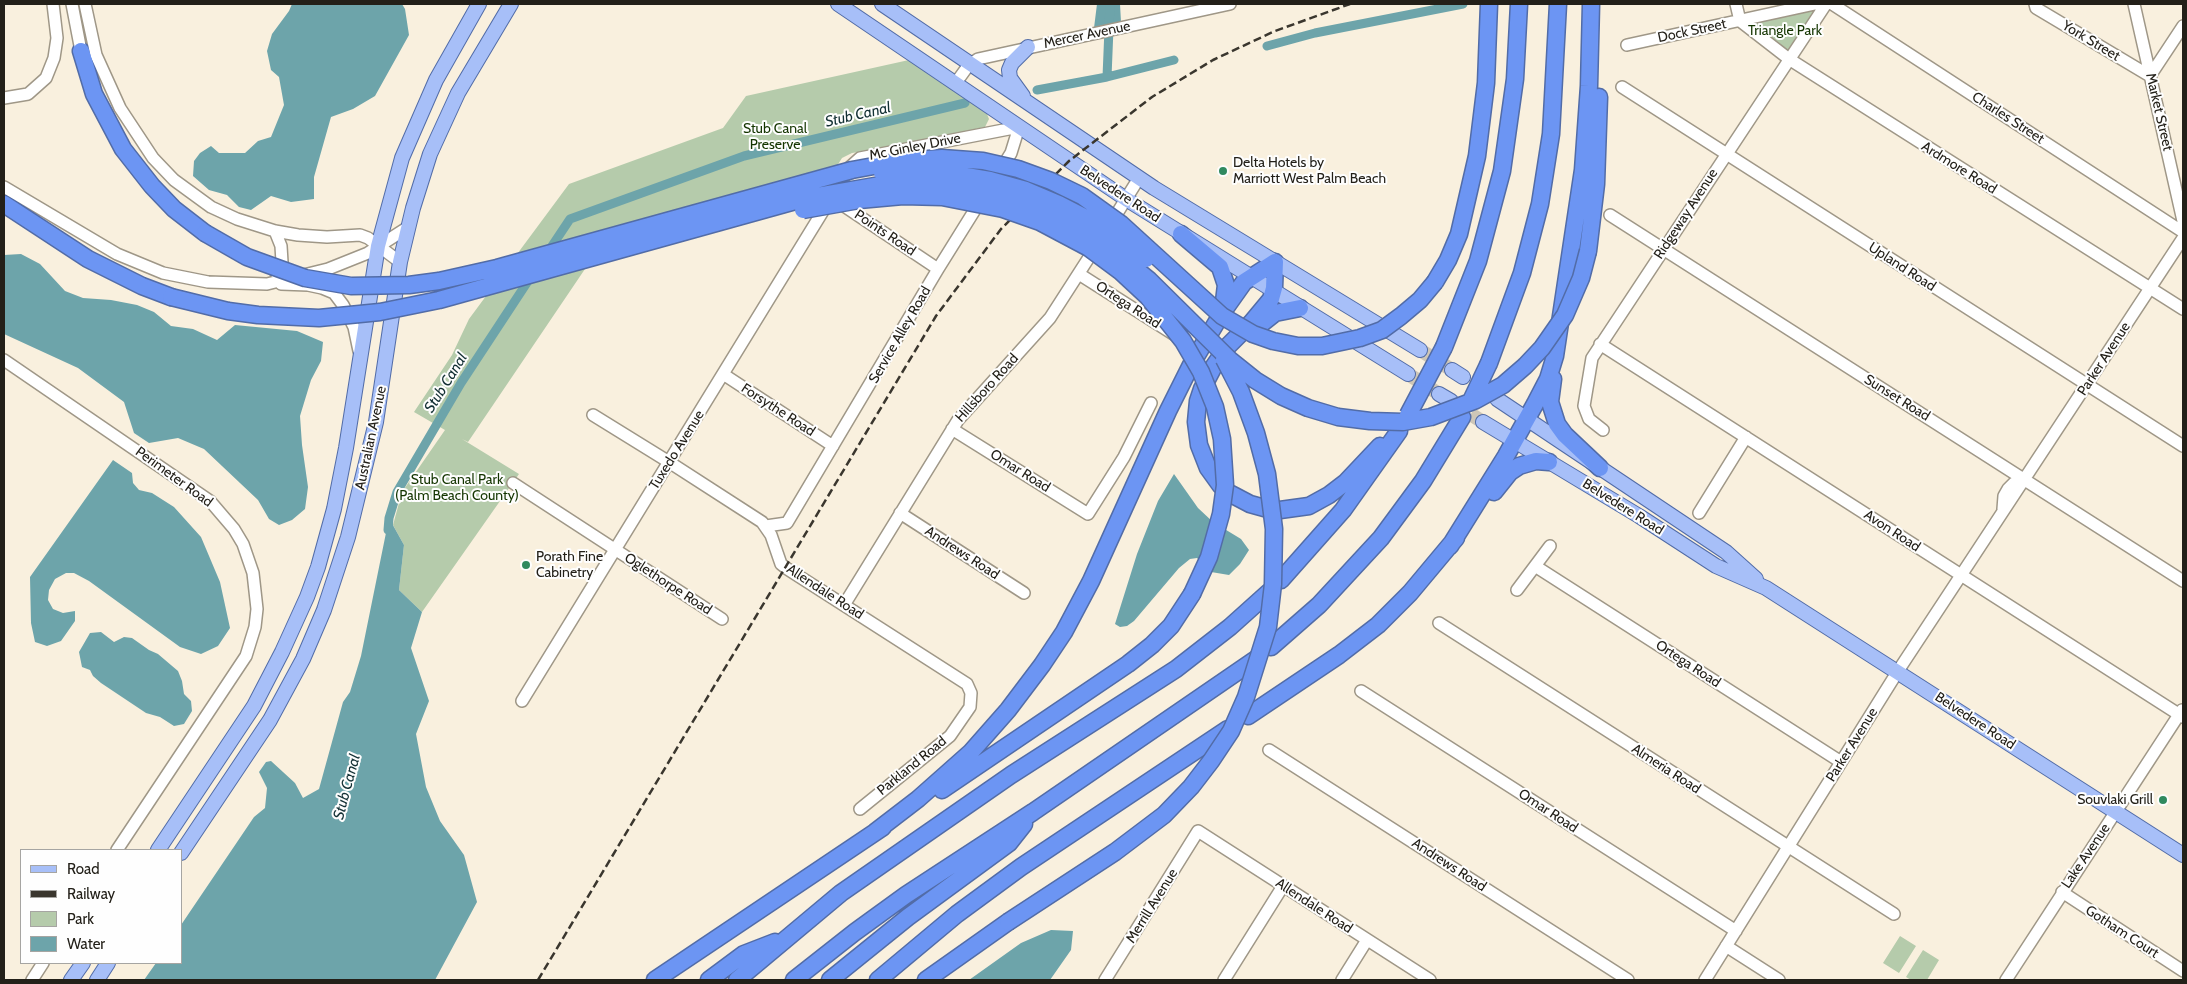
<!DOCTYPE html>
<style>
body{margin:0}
#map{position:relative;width:2187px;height:984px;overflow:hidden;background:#f9f0de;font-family:Cabin,sans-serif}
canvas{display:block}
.frame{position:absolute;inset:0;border:5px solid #232019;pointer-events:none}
.legend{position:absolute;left:20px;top:849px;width:162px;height:115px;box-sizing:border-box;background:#fefefe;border:1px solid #a6a5a2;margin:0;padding:6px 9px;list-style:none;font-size:15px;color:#232019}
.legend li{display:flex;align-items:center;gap:10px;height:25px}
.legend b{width:25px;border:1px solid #a6a5a2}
</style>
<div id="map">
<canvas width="2187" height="984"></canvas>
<div class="frame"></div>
<ul class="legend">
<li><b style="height:6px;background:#a7bff8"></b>Road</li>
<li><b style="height:6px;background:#3a362e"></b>Railway</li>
<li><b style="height:14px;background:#b5cbab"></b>Park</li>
<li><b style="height:14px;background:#6da4aa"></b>Water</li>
</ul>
</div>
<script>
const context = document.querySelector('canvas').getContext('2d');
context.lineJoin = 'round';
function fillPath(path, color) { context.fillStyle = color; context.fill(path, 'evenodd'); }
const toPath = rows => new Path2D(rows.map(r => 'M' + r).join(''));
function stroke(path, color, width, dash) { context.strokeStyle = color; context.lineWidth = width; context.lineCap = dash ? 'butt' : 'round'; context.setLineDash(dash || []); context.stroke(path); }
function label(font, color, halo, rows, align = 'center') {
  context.font = font + ' Cabin,sans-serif'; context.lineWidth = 4; context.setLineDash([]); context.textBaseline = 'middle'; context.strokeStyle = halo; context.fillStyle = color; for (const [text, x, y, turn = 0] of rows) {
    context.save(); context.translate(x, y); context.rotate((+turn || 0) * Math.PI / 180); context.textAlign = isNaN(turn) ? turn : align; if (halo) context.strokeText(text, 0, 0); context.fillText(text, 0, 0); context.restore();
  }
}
const green = toPath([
 [1826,4,1789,59,1740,21],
 [909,60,987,114,989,119,985,127,902,145,852,153,842,158,835,169,610,232,468,442,462,439,519,474,422,612,399,590,404,545,393,525,402,492,445,430,414,412,452,355,469,319,569,184,723,128,746,96],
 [1900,936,1916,946,1899,973,1883,963],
 [1923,950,1939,960,1927,980,1911,980,1906,977]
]);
const water = toPath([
 [292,4,402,4,405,9,409,35,375,96,353,109,331,117,314,177,314,199,291,202,271,196,251,210,239,207,227,195,209,190,193,176,194,161,200,153,211,146,219,153,245,153,258,141,271,137,284,105,279,77,271,70,267,51,272,34,289,11],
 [1097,4,1120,4,1121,22,1094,28],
 [21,254,40,264,65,291,83,298,111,300,137,305,154,312,171,326,193,329,217,340,235,325,297,331,323,342,321,361,311,380,300,416,302,445,308,487,305,509,292,520,279,525,269,519,258,500,204,449,178,438,149,443,134,433,124,402,78,368,4,334,4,255],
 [113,460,132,473,133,483,139,490,152,493,174,507,201,537,220,582,230,628,218,646,201,654,180,647,89,581,74,573,66,573,55,579,49,590,48,600,53,609,63,613,75,611,75,621,61,641,47,646,35,642,31,623,30,577],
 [1174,474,1198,508,1213,522,1241,539,1249,550,1240,564,1229,575,1211,572,1197,558,1190,559,1179,568,1134,621,1127,626,1120,627,1115,624,1137,554,1158,501],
 [389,518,404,545,399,590,422,612,411,648,429,701,416,734,426,787,440,821,464,855,477,902,435,980,144,980,156,963,181,963,181,925,254,817,265,808,267,788,259,772,266,762,271,761,295,783,303,798,319,789,343,702,350,692,361,656],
 [101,632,114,642,124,637,132,638,149,650,158,654,178,671,182,681,184,694,191,701,192,711,184,724,174,726,160,717,146,713,101,683,93,676,90,670,82,667,79,652,90,633],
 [1051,930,1073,931,1071,950,1050,980,969,980,1021,943]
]);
const canal = toPath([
 [1267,46,1315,33,1463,4],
 [1107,77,1110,4],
 [1037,90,1107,77,1174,60],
 [548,252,570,219,744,156,965,103],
 [388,530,389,518,397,492,461,383,532,275]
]);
const majorTunnel = toPath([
 [1420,350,1452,370],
 [1408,374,1439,394],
 [1453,403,1483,422]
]);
const minor = toPath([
 [72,4,81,51],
 [85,4,96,55,120,108,153,158,174,180,211,207,237,219,275,231,298,235,327,237,360,235,368,238,400,262],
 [1736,4,1740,21,1789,59,2183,309],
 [1832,4,2183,232],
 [2035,4,2036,8,2150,76,2183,26],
 [2134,4,2183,221],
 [1627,45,1815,4],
 [955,84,968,66,978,59,1230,4],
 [1622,87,2183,446],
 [4,98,28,94,46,78,54,58,57,38,53,4],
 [4,187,117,254,163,273,208,282,267,284,328,269,368,253,407,228],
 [838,202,938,269],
 [1610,215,2183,581],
 [1111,223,1139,178],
 [275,231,281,246,282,262,276,273],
 [1079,274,1175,335],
 [281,284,308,285,322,288,334,293,343,305,354,327,359,351],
 [1600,344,2183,717],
 [4,360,210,501,234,529,243,544,253,573,257,609,255,627,246,656,117,850],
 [723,374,833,446],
 [593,415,669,462,762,522,771,535,781,564,786,568,967,684,971,693,970,707,950,736,860,809],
 [952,429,1088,514,1124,457,1151,403],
 [1603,430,1589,419,1584,406,1592,358,1826,4],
 [513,483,722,619],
 [2003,509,2004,496,2008,489,2014,483,2020,481],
 [900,513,1024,593],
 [1699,513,1746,437],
 [766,526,787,523,938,269,981,200],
 [1535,566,1841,762],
 [1517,590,1550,546],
 [844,605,958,420,1050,318,1097,245],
 [1439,623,1894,914],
 [1361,691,1736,931],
 [522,701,850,167,860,158,1019,127,1011,153,990,187],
 [1269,750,1628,980],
 [2062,892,2183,971],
 [1726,946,1779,980],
 [32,980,43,963],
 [1105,980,1198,831,1430,980],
 [1224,980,1283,886],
 [1342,980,1367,940],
 [1705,980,1898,671,2183,238],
 [2006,980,2182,710]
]);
const major = toPath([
 [838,4,1126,199,1408,374],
 [882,4,1154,188,1420,350],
 [1023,96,1010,78,1009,70,1012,63,1028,47],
 [1452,370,1463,377],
 [1439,394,1451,401],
 [1497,399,1726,552,1756,579],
 [1483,422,1639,516,1716,566,1766,588,2183,855],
 [158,850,254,706,282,652,307,597,318,567,334,509,346,448,378,246,402,158,436,80,479,4],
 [181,853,270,720,303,659,324,610,348,537,376,422,400,262,413,208,430,154,458,93,511,4],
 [71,980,83,963],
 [97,980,108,963]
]);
const highway = toPath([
 [81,51,94,94,123,149,152,186,174,209,205,233],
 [4,204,88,259,142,286,171,297],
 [1181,234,1220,267,1226,285,1223,310],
 [1588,251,1596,184,1599,97],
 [1435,282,1448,260,1459,234,1477,156,1486,83,1489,4],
 [1256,328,1275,313,1300,308],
 [1444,347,1478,261,1502,171,1515,79,1519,4],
 [1489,363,1522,273,1540,204,1551,134,1558,4],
 [1553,379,1550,402,1557,424,1565,435,1600,468],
 [1221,486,1208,468,1199,445,1196,422,1198,401,1202,389,1214,366,1227,347,1251,323,1271,299,1274,288,1275,262],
 [1494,492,1510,472,1519,466,1536,461,1549,462],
 [1231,494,1250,504,1268,509],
 [1280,510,1309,506,1329,495,1346,482,1380,446],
 [1450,546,1506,456,1535,404,1548,379,1555,356,1583,170,1589,86,1591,4],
 [1281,580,1343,510,1399,431],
 [1271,647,1319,605,1381,538,1423,481,1462,417],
 [1248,716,1339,655,1378,625,1410,593,1456,538],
 [942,790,1128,664,1152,645,1171,626,1192,594],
 [875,832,918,799,971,752,1008,710,1042,665,1064,632,1091,581,1168,411,1191,365,1222,313,1244,282,1275,262],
 [655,980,883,827],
 [709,980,744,954,775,942],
 [737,980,841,893,1011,775,1176,669,1230,627,1269,592],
 [794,980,855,932,906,895,1033,812,1256,659],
 [830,980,908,917,1009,843,1024,824],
 [878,980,957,914,1021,867,1228,729],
 [926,980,1008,922]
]);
const rail = toPath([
 [538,980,936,316,1001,229,1069,161,1152,97,1213,60,1275,31,1350,4]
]);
const highwayBridge = toPath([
 [882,173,948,173,990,180,1026,190,1059,204,1094,222,1124,242,1146,259],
 [803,210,859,200,903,196,942,197,1003,209,1040,222,1089,248,1120,271,1148,297,1183,341,1201,372,1215,407,1222,439,1225,485,1221,514,1209,557,1192,594],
 [205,233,247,257,305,278,351,286,409,285,439,281,497,268,852,170,901,161,942,158,983,161,1018,169,1051,181,1082,196,1121,224,1222,316,1253,334,1273,341,1298,346,1322,346,1360,338,1382,330,1401,316,1420,300,1435,282],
 [171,297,228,311,258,315,319,318,380,312,439,300,806,198,886,184,949,185,979,190,1023,202,1053,214,1098,239,1149,280,1230,360,1255,380,1281,396,1308,408,1338,417,1370,421,1403,422,1431,417,1476,400,1503,385,1525,366,1542,348,1565,315,1581,278,1588,251],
 [1471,401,1489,363],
 [1408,415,1444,347],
 [1008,922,1115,852,1164,815,1191,787,1211,761,1231,731,1246,697,1268,627,1273,584,1274,529,1267,474,1256,433,1241,392,1224,359]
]);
const markers = [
 [1223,171,5,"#308a5f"],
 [526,565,5,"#308a5f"],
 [2163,800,5,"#308a5f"]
];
const streetNames = [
 ["Dock Street",1692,31,-12],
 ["Mercer Avenue",1087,35,-12],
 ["York Street",2091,41,31],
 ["Market Street",2159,112,77],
 ["Charles Street",2008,118,33],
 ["Mc Ginley Drive",915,147,-11],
 ["Ardmore Road",1959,168,32],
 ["Belvedere Road",1120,194,33],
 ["Ridgeway Avenue",1686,214,-57],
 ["Points Road",885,233,34],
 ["Upland Road",1902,267,33],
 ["Ortega Road",1128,305,33],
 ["Service Alley Road",900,335,-60],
 ["Parker Avenue",2104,359,-57],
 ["Hillsboro Road",987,388,-48],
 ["Sunset Road",1897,398,32],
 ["Forsythe Road",778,410,33],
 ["Australian Avenue",371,438,-78],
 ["Tuxedo Avenue",677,450,-58],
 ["Omar Road",1020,471,32],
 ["Perimeter Road",174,477,36],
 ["Belvedere Road",1623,507,32],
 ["Avon Road",1892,531,33],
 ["Andrews Road",962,553,33],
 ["Oglethorpe Road",668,584,33],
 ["Allendale Road",825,592,33],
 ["Ortega Road",1688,664,33],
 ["Belvedere Road",1975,721,33],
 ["Parker Avenue",1852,745,-58],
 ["Parkland Road",912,766,-39],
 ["Almeria Road",1666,769,33],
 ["Omar Road",1548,811,33],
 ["Lake Avenue",2086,856,-56],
 ["Andrews Road",1449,865,33],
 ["Merrill Avenue",1152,906,-58],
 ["Allendale Road",1314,906,33],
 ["Gotham Court",2122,932,33]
];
const parkNames = [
 ["Triangle Park",1785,31],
 ["Stub Canal",775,129],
 ["Preserve",775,145],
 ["Stub Canal Park",457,480],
 ["(Palm Beach County)",457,496]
];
const poiNames = [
 ["Delta Hotels by",1233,163],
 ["Marriott West Palm Beach",1233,179],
 ["Porath Fine",536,557],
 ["Cabinetry",536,573],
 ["Souvlaki Grill",2153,800,"right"]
];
const waterNames = [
 ["Stub Canal",858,115,-13],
 ["Stub Canal",446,383,-58],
 ["Stub Canal",347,787,-75]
];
fillPath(green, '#b5cbab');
fillPath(water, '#6da4aa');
stroke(canal, '#6da4aa', 9);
stroke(majorTunnel, '#cec6b7', 14, [14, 7]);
stroke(minor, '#9f9787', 14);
stroke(major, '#526ca7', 16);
stroke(highway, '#526ca7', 19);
stroke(minor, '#fff', 11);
stroke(major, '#a7bff8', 14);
stroke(highway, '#6c95f3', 16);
stroke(rail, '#3a362e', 2.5, [8, 4]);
stroke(highwayBridge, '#526ca7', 19, []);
stroke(highwayBridge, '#6c95f3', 16);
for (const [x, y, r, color] of markers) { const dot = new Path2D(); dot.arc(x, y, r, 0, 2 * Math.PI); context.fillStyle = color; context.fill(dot); stroke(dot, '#fefefe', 2); }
label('14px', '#232019', '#fefefe', streetNames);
label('14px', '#143500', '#fefefe', parkNames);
label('14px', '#232019', '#fefefe', poiNames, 'left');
label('italic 15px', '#133034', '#fefefe', waterNames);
</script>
